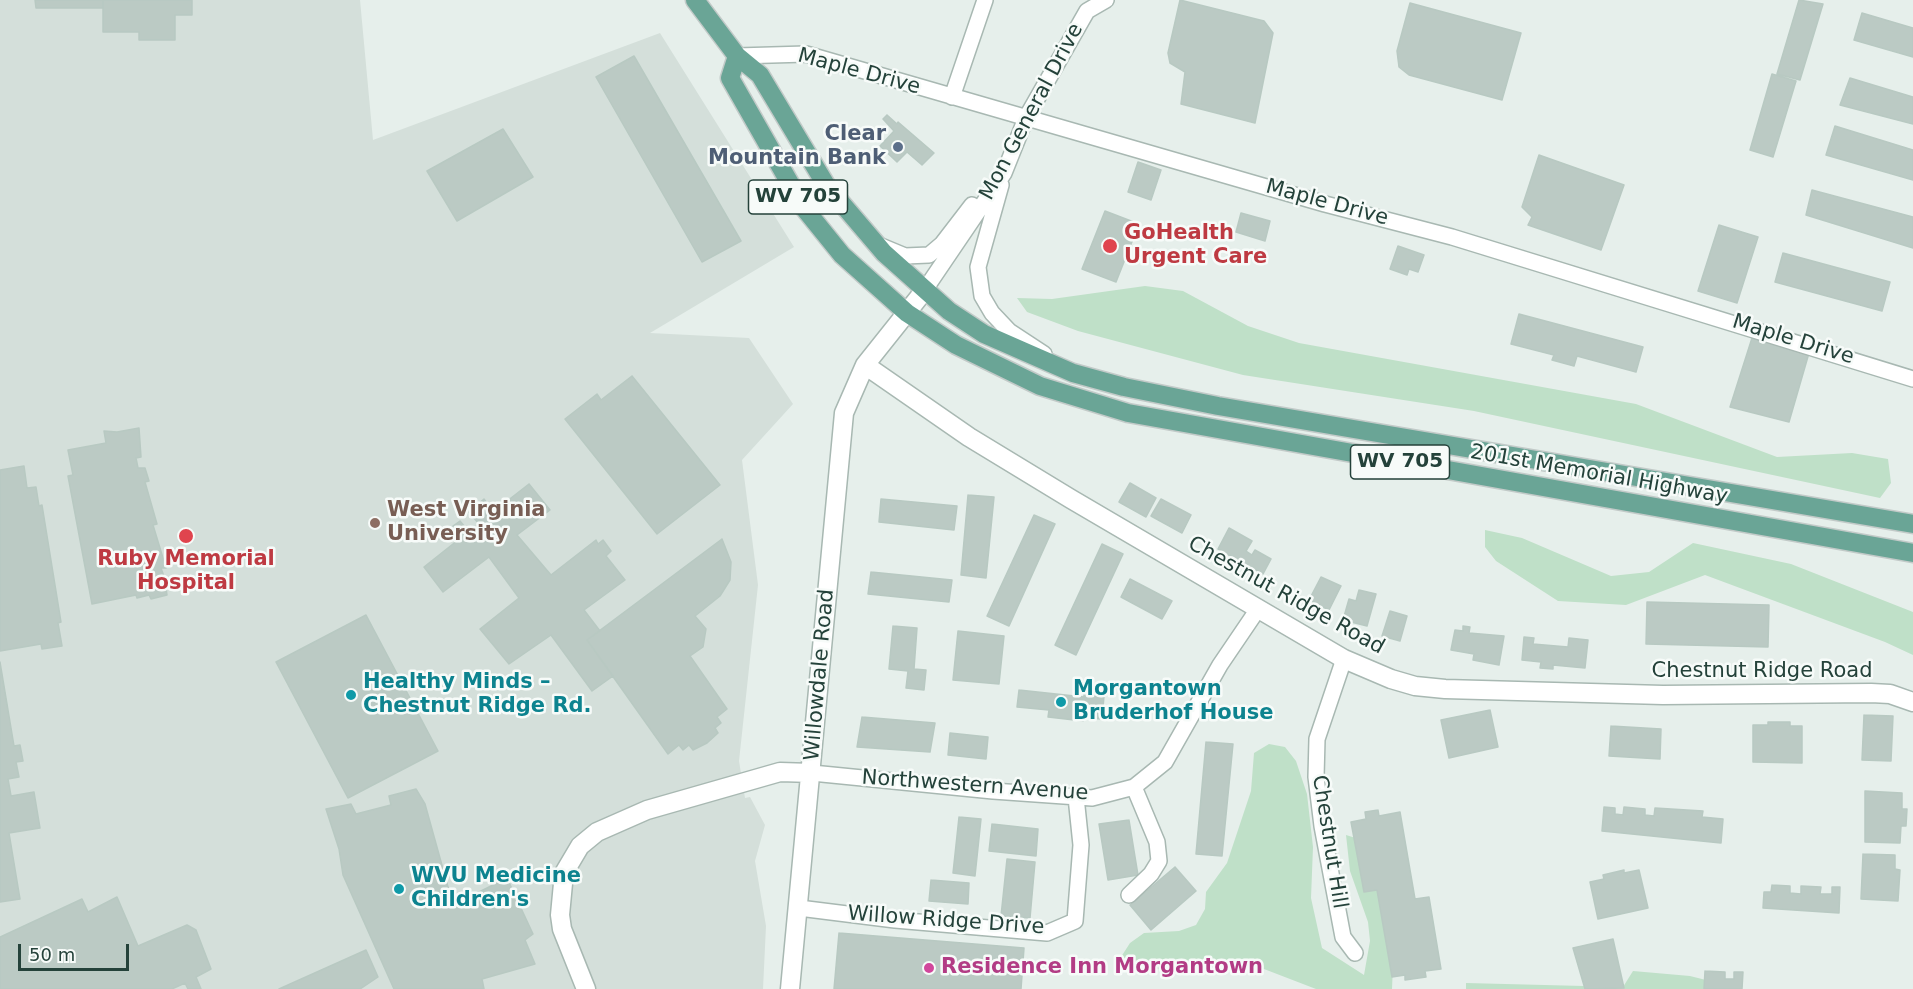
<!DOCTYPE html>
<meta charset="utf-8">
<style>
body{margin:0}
#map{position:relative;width:1913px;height:989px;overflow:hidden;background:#e6efeb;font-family:"DejaVu Sans",sans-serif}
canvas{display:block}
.scale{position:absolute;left:18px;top:944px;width:111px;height:27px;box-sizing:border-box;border:3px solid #24423a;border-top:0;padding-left:8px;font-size:18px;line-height:21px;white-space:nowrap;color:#24423a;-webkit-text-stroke:4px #f7fbf9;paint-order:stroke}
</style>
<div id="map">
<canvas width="1913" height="989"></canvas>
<div class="scale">50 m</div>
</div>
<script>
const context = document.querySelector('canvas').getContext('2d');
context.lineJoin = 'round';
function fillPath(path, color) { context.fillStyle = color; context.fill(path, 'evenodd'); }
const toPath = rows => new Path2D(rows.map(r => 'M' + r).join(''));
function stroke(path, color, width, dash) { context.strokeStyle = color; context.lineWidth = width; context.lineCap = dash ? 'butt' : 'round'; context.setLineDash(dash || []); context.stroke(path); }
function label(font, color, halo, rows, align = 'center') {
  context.font = font + ' "DejaVu Sans",sans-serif'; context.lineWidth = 5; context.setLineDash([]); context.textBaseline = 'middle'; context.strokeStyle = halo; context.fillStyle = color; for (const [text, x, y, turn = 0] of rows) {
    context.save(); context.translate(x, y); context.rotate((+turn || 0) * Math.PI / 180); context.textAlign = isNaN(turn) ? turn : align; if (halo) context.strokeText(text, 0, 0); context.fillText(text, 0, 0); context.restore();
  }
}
const built = toPath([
 [0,0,360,0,373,140,660,33,794,247,650,333,749,338,793,404,742,460,758,585,739,761,745,798,750,797,765,825,755,861,766,926,763,989,0,989]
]);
const green = toPath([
 [1145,286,1183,291,1248,326,1299,343,1636,404,1777,457,1852,453,1888,459,1891,483,1880,498,1474,411,1243,375,1078,331,1027,312,1017,298,1052,299],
 [1485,530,1522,538,1611,576,1649,572,1693,543,1791,564,1913,612,1913,655,1885,642,1705,575,1626,605,1558,601,1496,561,1485,547],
 [1269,744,1285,747,1296,761,1307,794,1313,847,1311,898,1322,948,1364,975,1370,941,1368,922,1350,871,1346,835,1362,840,1375,874,1393,965,1392,989,1316,989,1264,969,1216,972,1153,969,1121,957,1130,943,1144,933,1179,931,1196,925,1205,909,1206,892,1227,863,1251,791,1254,753],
 [1633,971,1690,976,1742,989,1466,989,1466,983,1623,987]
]);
const building = toPath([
 [35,0,103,0,103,8,36,8,35,0],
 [103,0,192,0,192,15,175,15,175,40,139,40,139,32,103,32,103,0],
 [1180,0,1264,21,1273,33,1255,123,1181,104,1185,72,1170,63,1168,53,1180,0],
 [1799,0,1823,4,1800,80,1777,74,1799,0],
 [1410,3,1521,33,1502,100,1409,75,1399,67,1397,51,1410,3],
 [1862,13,1913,28,1913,57,1854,40,1862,13],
 [634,56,741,241,702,262,596,77,634,56],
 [1772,74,1796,81,1773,157,1750,150,1772,74],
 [1850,78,1913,97,1913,124,1840,105,1850,78],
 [887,115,897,124,898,122,934,153,922,165,907,152,897,162,880,146,894,131,883,119,887,115],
 [1835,126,1913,150,1913,180,1826,155,1835,126],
 [503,129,533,177,457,221,427,171,503,129],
 [1539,155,1624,185,1601,250,1528,225,1532,217,1522,207,1539,155],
 [1138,162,1161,170,1151,200,1128,192,1138,162],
 [1812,190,1913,217,1913,248,1806,215,1812,190],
 [1105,211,1139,224,1116,282,1082,269,1105,211],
 [1241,213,1270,221,1265,241,1236,232,1241,213],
 [1719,225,1758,237,1737,303,1698,291,1719,225],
 [1398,246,1424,255,1418,272,1409,269,1407,275,1390,269,1398,246],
 [1783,253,1890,282,1882,311,1775,282,1783,253],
 [1519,314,1643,347,1636,372,1577,356,1574,366,1552,360,1554,355,1511,344,1519,314],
 [1752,338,1809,353,1789,422,1730,407,1752,338],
 [632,376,720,485,657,534,565,419,597,394,601,400,632,376],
 [139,428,141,457,136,458,138,468,145,468,149,481,145,482,157,524,153,525,166,568,161,568,168,588,166,588,167,595,151,599,149,595,137,598,136,595,92,604,68,476,73,475,68,450,106,443,104,431,117,432,139,428],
 [24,466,27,488,36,487,39,506,42,505,61,622,58,623,62,646,42,649,41,644,0,651,0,470,24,466],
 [1130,483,1156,498,1146,517,1119,502,1130,483],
 [529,484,550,510,517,535,551,575,596,540,598,544,603,540,611,551,606,556,625,580,584,610,600,631,587,640,613,676,592,691,551,635,509,664,480,629,519,598,489,557,443,592,424,567,463,536,453,526,460,521,469,532,479,524,469,512,484,499,493,512,529,484],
 [968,495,994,497,986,578,961,575,968,495],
 [881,499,957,506,954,530,879,522,881,499],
 [1161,499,1191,515,1182,533,1151,516,1161,499],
 [1034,515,1055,524,1009,626,987,616,1034,515],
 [1229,528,1252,541,1246,551,1252,555,1255,550,1271,559,1263,574,1218,549,1229,528],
 [722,539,731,562,730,580,720,596,695,616,706,629,703,647,690,656,727,709,717,717,721,723,715,728,718,733,707,743,693,750,689,745,683,750,679,745,668,754,587,640,722,539],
 [1102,544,1123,554,1076,655,1055,645,1102,544],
 [871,572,952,580,949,602,868,594,871,572],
 [1321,577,1341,586,1329,610,1309,600,1321,577],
 [1130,579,1172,601,1162,619,1121,597,1130,579],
 [1359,590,1376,594,1367,626,1343,620,1349,599,1356,601,1359,590],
 [1647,602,1769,605,1768,647,1646,644,1647,602],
 [1390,611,1407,616,1400,641,1382,636,1390,611],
 [366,615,438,751,348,798,276,662,366,615],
 [893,626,917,628,914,669,926,670,924,690,906,688,908,671,889,669,893,626],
 [1463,626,1470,627,1469,633,1504,636,1499,665,1473,660,1474,654,1451,650,1455,630,1463,631,1463,626],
 [958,631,1004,636,999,684,953,680,958,631],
 [1524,637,1534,638,1533,644,1568,647,1569,638,1588,640,1585,668,1553,665,1553,669,1540,668,1541,662,1522,660,1524,637],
 [0,662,14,746,20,745,23,761,16,762,19,777,8,779,11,796,34,792,40,828,9,833,20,899,0,902,0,662],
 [1019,690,1084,697,1084,694,1104,696,1102,719,1084,718,1083,721,1048,717,1049,710,1017,707,1019,690],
 [1490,710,1498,747,1449,758,1441,720,1490,710],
 [1864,715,1893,716,1891,761,1862,760,1864,715],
 [862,717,935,723,930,752,857,747,862,717],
 [1768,722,1790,722,1790,726,1802,726,1802,763,1753,762,1753,725,1768,725,1768,722],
 [1611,726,1661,729,1660,759,1609,756,1611,726],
 [950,733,988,737,986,759,948,755,950,733],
 [1206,742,1233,744,1222,856,1196,854,1206,742],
 [416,789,425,804,453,905,507,878,533,934,525,940,535,964,482,979,484,989,394,989,343,875,339,849,326,809,351,804,356,814,391,805,389,796,416,789],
 [1865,791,1902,793,1902,809,1907,809,1906,826,1901,826,1900,843,1865,842,1865,791],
 [1604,807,1615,808,1615,814,1623,815,1624,807,1645,809,1645,815,1654,816,1655,808,1703,811,1702,817,1723,819,1721,843,1602,831,1604,807],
 [1378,810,1379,816,1400,812,1415,899,1429,897,1441,969,1425,971,1426,977,1405,980,1405,975,1392,977,1377,890,1364,892,1351,822,1366,819,1365,812,1378,810],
 [959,817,981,819,975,876,953,873,959,817],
 [1129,820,1138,875,1108,880,1099,824,1129,820],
 [992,824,1038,829,1036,856,989,851,992,824],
 [1863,854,1895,855,1895,869,1900,870,1898,901,1861,899,1863,854],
 [1007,859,1035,862,1030,918,1001,916,1007,859],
 [1175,867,1196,891,1151,930,1130,905,1175,867],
 [1624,870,1624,873,1639,870,1648,908,1598,919,1590,882,1604,879,1603,875,1624,870],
 [931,880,969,883,968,904,929,901,931,880],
 [1772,885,1790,886,1790,893,1801,894,1801,886,1821,887,1820,894,1832,894,1832,887,1840,887,1839,913,1763,908,1764,892,1771,892,1772,885],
 [117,897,138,946,187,925,196,930,211,969,196,977,201,989,188,989,185,983,172,989,0,989,0,937,82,899,88,912,117,897],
 [839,933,1024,948,1021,989,834,989,839,933],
 [1613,939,1624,988,1585,989,1573,948,1613,939],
 [366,950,378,977,360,989,279,989,366,950],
 [1705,971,1725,972,1725,979,1734,979,1734,972,1743,972,1742,989,1704,989,1705,971]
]);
const minor = toPath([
 [737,56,806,54,1325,204,1452,237,1913,379],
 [952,97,985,0],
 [1001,185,978,267,982,296,992,313,1009,331,1044,354],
 [881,246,905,256,929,255,942,244,972,205],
 [924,291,1004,173,1026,118,1087,11,1106,0],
 [1344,659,1317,739,1316,777,1322,826,1343,937,1355,953],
 [812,773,993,791,1092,798,1134,787,1165,762,1220,665,1258,609],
 [1129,895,1151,874,1159,861,1157,842,1134,787],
 [799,908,895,920,1047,933,1075,921,1081,845,1076,797]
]);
const tertiary = toPath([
 [865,365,969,437,1071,499,1344,659,1391,679,1415,686,1445,689,1663,695,1871,693,1890,694,1913,702],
 [586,989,562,929,560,915,564,873,580,846,597,832,647,810,780,772,812,773],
 [790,989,844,413,865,365,924,291]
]);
const primary = toPath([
 [695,0,737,56,760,75,826,185,884,253,949,311,984,334,1025,352,1073,373,1124,387,1218,406,1913,524],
 [737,56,730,78,804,208,842,255,907,313,956,345,1040,386,1128,413,1913,553]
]);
const markers = [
 [898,147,6,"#5c6f8a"],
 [1110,246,8,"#e0444e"],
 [375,523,6,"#8d6e63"],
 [186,536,8,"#e0444e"],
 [351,695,6,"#0f9aa8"],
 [1061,702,6,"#0f9aa8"],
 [399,889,6,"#0f9aa8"],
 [929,968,6,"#d1479c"]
];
const shields = [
 [798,197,99],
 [1400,462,99]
];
const shieldNames = [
 ["WV 705",798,197],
 ["WV 705",1400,462]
];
const streetNames = [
 ["Maple Drive",859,72,15],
 ["Mon General Drive",1032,112,-62],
 ["Maple Drive",1327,203,15],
 ["Maple Drive",1793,340,17],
 ["201st Memorial Highway",1599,475,10],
 ["Chestnut Ridge Road",1286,596,29],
 ["Chestnut Ridge Road",1762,672],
 ["Willowdale Road",820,675,-85],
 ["Northwestern Avenue",975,786,4],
 ["Chestnut Hill",1329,842,81],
 ["Willow Ridge Drive",946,921,4]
];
const serviceNames = [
 ["Clear",886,135],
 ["Mountain Bank",886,159]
];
const healthNames = [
 ["GoHealth",1124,234],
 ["Urgent Care",1124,258],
 ["Ruby Memorial",186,560,"center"],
 ["Hospital",186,584,"center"]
];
const educationNames = [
 ["West Virginia",387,511],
 ["University",387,535]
];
const cultureNames = [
 ["Healthy Minds –",363,683],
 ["Chestnut Ridge Rd.",363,707],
 ["Morgantown",1073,690],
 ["Bruderhof House",1073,714],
 ["WVU Medicine",411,877],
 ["Children's",411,901]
];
const hotelNames = [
 ["Residence Inn Morgantown",941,968]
];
fillPath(built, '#d4dfda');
fillPath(green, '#bfe0c8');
fillPath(building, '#bbcac4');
stroke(building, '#b8c9c2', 1.5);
stroke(minor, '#a8b8b2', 18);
stroke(tertiary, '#a8b8b2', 21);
stroke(primary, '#c2cac8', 21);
stroke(minor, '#fff', 15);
stroke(tertiary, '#fff', 18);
stroke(primary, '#6aa596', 18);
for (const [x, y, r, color] of markers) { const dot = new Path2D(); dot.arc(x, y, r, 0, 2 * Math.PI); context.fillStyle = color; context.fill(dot); stroke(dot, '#f7fbf9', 2); }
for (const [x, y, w] of shields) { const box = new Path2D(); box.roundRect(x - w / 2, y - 17, w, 34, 4.5); context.fillStyle = '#f7fbf9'; context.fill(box); stroke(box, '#24423a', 1.5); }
label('bold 20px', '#24423a', null, shieldNames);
label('21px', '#24423a', '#f7fbf9', streetNames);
label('bold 21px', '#4e5e75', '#f7fbf9', serviceNames, 'right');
label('bold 21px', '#be3a42', '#f7fbf9', healthNames, 'left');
label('bold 21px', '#785e54', '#f7fbf9', educationNames, 'left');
label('bold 21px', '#0d838f', '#f7fbf9', cultureNames, 'left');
label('bold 21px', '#b23c85', '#f7fbf9', hotelNames, 'left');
</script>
